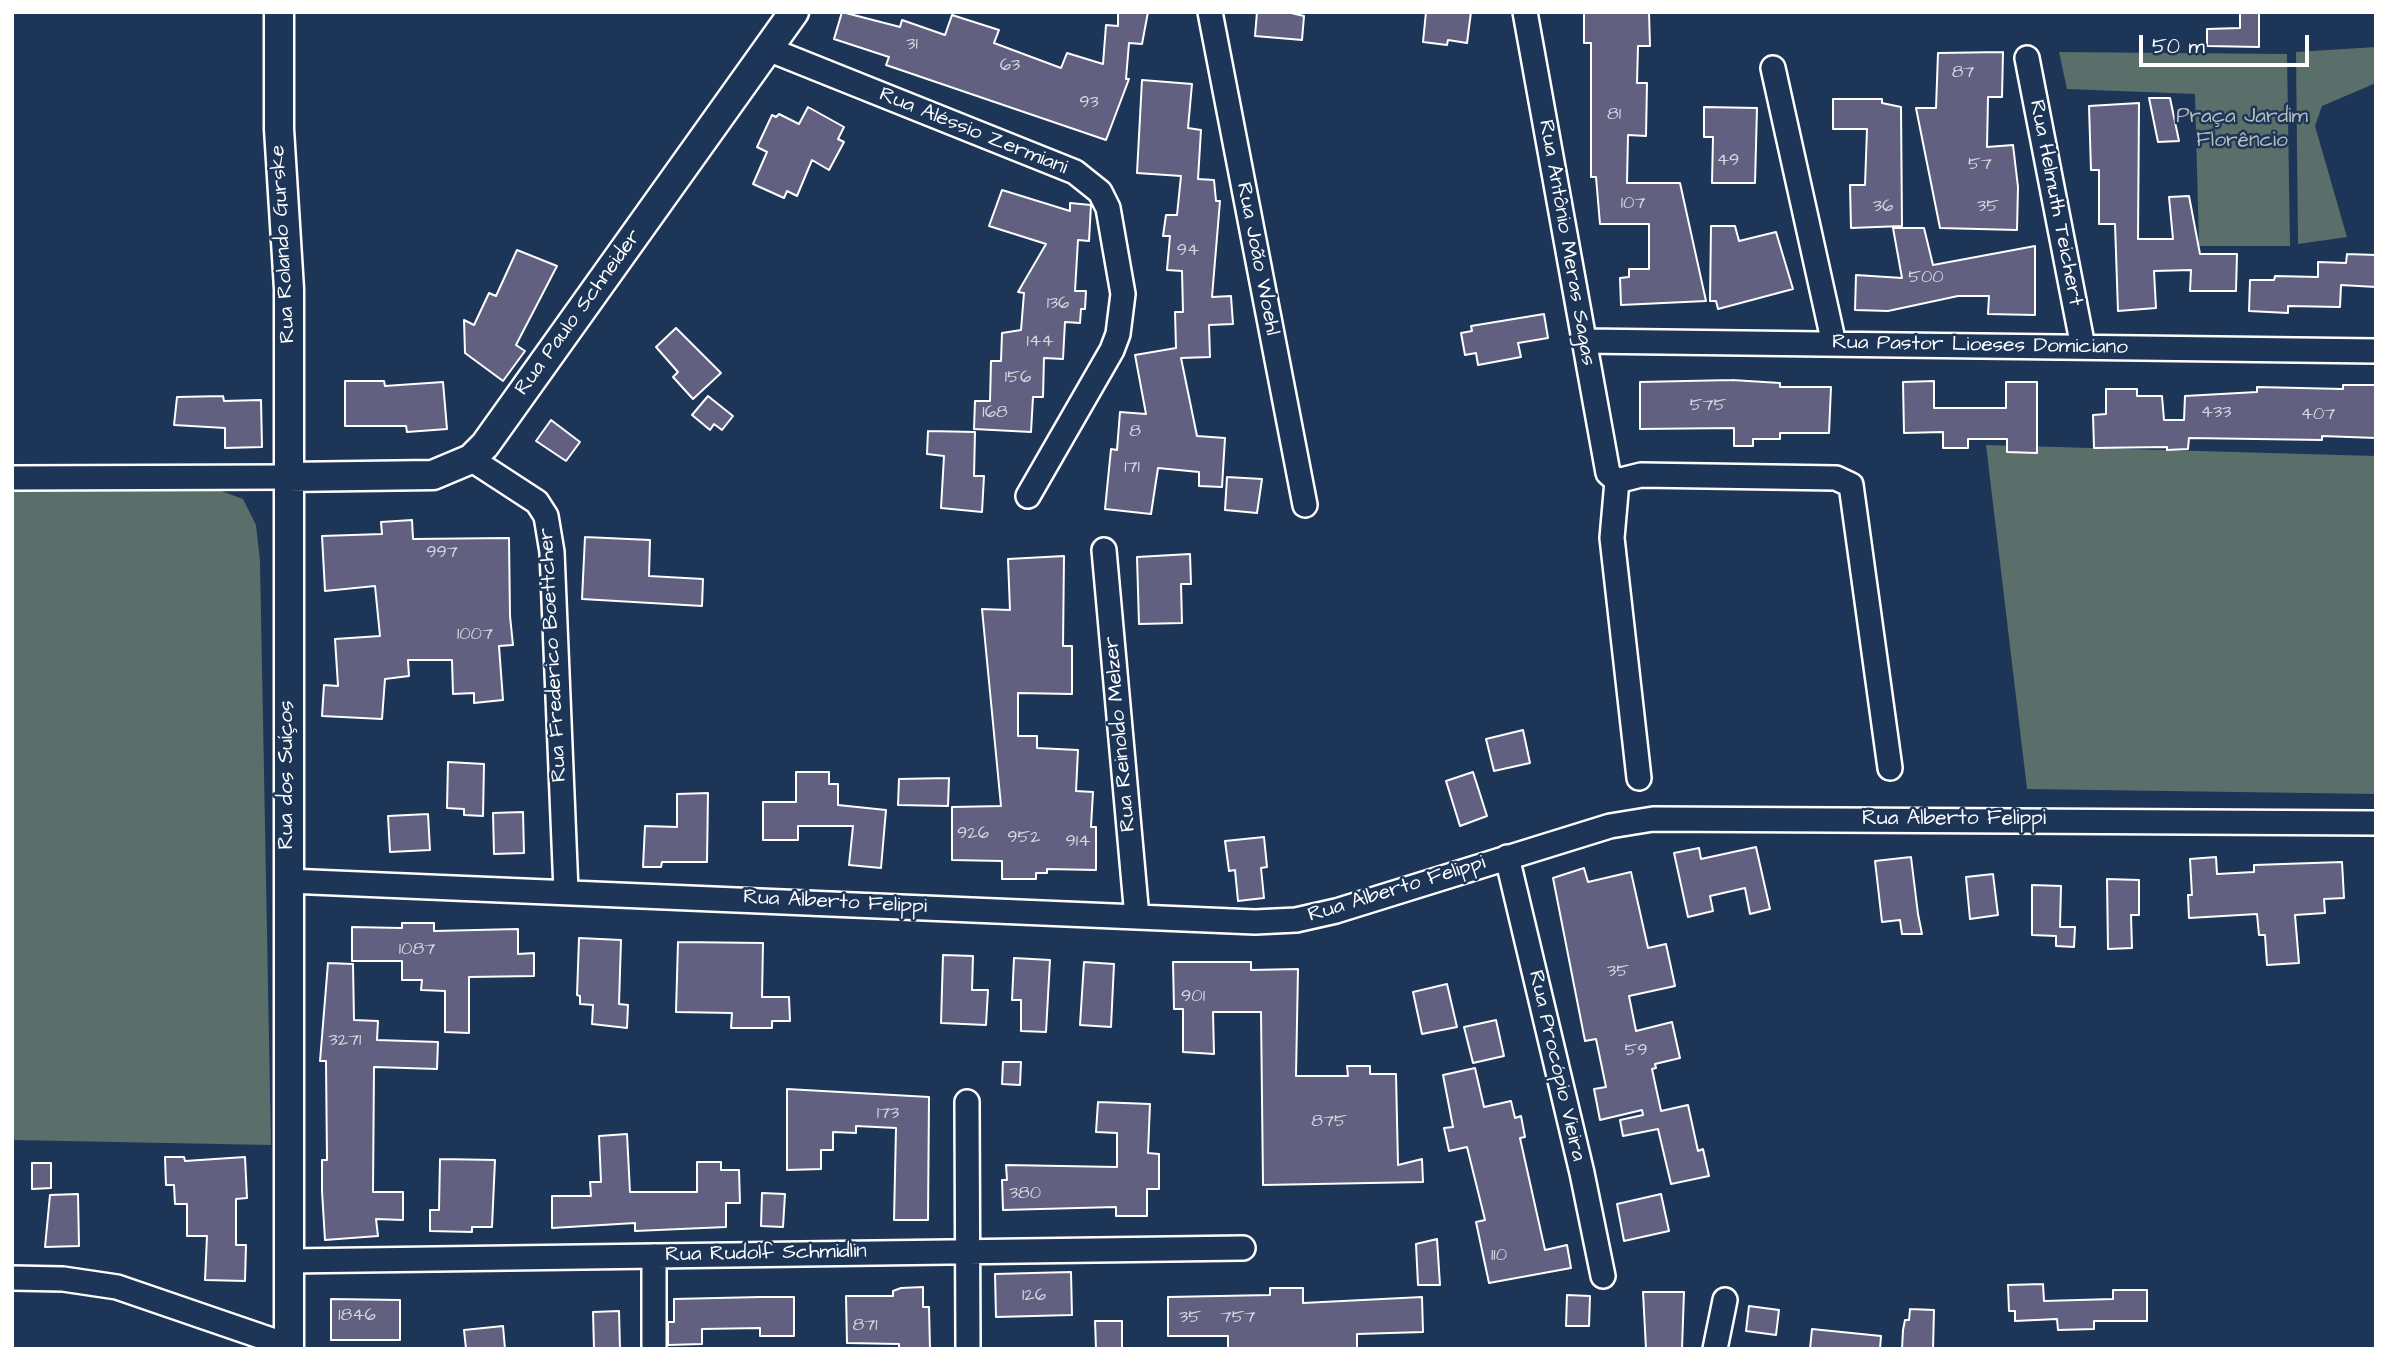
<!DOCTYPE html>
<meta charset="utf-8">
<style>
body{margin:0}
#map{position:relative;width:2388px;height:1361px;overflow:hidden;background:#1d3557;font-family:"Architects Daughter",sans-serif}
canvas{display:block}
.frame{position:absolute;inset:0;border:14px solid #fff;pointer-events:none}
.scale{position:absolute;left:2139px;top:35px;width:170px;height:32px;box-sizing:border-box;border:4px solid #fff;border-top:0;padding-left:9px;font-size:21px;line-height:24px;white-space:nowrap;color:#fff;-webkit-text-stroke:5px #1d3557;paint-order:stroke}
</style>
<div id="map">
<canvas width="2388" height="1361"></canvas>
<div class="frame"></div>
<div class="scale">50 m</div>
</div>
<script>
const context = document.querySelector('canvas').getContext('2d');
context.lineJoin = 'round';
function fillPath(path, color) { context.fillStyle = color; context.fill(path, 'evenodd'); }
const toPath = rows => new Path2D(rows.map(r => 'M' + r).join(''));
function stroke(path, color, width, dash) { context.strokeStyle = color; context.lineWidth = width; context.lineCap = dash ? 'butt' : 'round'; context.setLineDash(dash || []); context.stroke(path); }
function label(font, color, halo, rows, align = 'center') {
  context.font = font + ' "Architects Daughter",sans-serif'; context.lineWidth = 5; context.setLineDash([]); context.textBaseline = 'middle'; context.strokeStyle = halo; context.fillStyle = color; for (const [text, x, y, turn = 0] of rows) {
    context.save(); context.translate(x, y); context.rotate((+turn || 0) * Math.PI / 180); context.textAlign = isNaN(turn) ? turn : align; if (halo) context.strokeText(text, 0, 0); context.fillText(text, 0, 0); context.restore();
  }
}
const green = toPath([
 [2376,47,2376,83,2322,106,2315,126,2347,237,2298,244,2296,52],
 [2059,52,2287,54,2290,246,2199,246,2195,94,2067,89],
 [1986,445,2376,456,2376,794,2027,789],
 [12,487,213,488,243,499,256,525,260,561,271,1145,12,1140]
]);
const building = toPath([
 [842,12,900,27,902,20,945,35,952,15,999,30,994,43,1061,68,1067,53,1103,64,1106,25,1118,26,1118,12,1148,12,1142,44,1129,43,1126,79,1129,79,1106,140,886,65,889,57,834,39,842,12],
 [1257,12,1287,12,1304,16,1302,40,1255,36,1257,12],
 [1426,12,1471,12,1467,43,1448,40,1447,45,1423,42,1426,12],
 [1584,12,1649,12,1650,46,1638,46,1637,83,1647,83,1646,136,1628,135,1627,183,1680,183,1706,301,1621,305,1620,278,1629,277,1629,269,1649,269,1649,224,1600,224,1596,177,1591,177,1591,43,1584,43,1584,12],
 [2240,13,2259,13,2259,47,2207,46,2207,29,2240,28,2240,13],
 [2003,52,2002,97,1988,97,1987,147,2013,145,2018,187,2017,230,1940,228,1916,108,1936,108,1938,53,2003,52],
 [1142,80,1192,84,1188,128,1201,130,1198,179,1214,180,1216,201,1220,201,1212,297,1231,296,1233,324,1209,325,1210,357,1181,358,1197,436,1225,438,1222,487,1199,486,1199,472,1158,468,1151,514,1105,509,1111,449,1117,450,1120,412,1146,414,1135,355,1176,348,1175,312,1183,312,1182,271,1167,270,1170,236,1163,236,1166,215,1177,215,1181,176,1137,173,1142,80],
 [2149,98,2170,98,2179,141,2158,142,2149,98],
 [1833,99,1882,99,1882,103,1901,107,1902,226,1851,228,1850,185,1865,185,1867,129,1833,129,1833,99],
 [2139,103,2138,239,2173,239,2169,197,2189,196,2200,254,2237,254,2236,291,2190,291,2191,270,2154,271,2156,308,2118,311,2115,224,2099,224,2099,170,2091,170,2089,106,2139,103],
 [808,107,844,127,838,139,844,142,829,170,812,160,797,196,787,191,784,198,753,184,767,152,757,147,772,115,776,117,779,114,799,124,808,107],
 [1704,107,1757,108,1755,183,1712,183,1713,137,1704,137,1704,107],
 [1002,190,1070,211,1070,203,1091,205,1089,241,1078,240,1075,291,1086,291,1085,309,1081,309,1080,323,1065,322,1063,359,1044,358,1043,397,1033,397,1031,432,974,429,975,401,990,401,991,361,1001,361,1002,333,1021,330,1024,293,1018,292,1046,244,989,226,1002,190],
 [1711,226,1735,226,1739,241,1776,232,1793,289,1718,309,1716,301,1710,301,1711,226],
 [1893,228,1924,228,1933,265,2035,246,2035,315,1988,314,1989,296,1958,296,1888,311,1855,310,1856,275,1902,278,1893,228],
 [517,250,557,266,516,345,525,351,503,381,465,353,464,320,474,325,489,293,496,296,517,250],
 [2347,254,2376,255,2376,287,2341,285,2340,307,2288,306,2288,313,2249,311,2250,280,2274,280,2275,276,2318,277,2318,262,2346,263,2347,254],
 [1544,314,1548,338,1518,343,1521,357,1478,365,1476,353,1465,355,1461,333,1472,331,1471,326,1544,314],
 [676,328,721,373,693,399,673,377,678,372,656,347,676,328],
 [1732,380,1780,383,1780,387,1831,387,1829,433,1780,433,1780,439,1753,439,1753,446,1734,446,1734,428,1640,429,1640,382,1732,380],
 [345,381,384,381,385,386,443,382,447,429,407,432,406,426,345,426,345,381],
 [1934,381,1934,408,2006,408,2006,382,2037,382,2037,453,2007,452,2007,439,1968,439,1968,448,1943,448,1943,432,1904,433,1903,382,1934,381],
 [2343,385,2376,385,2376,438,2322,436,2322,440,2189,438,2188,449,2167,450,2167,447,2094,448,2093,415,2106,414,2106,389,2137,389,2137,396,2162,396,2164,420,2184,420,2185,396,2257,392,2257,387,2343,389,2343,385],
 [223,396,224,401,261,400,262,447,225,448,225,428,174,425,177,397,223,396],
 [708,396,733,416,722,430,714,424,710,430,692,415,708,396],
 [551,420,580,442,566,461,536,441,551,420],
 [928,431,975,432,974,476,984,476,982,512,941,508,944,456,927,454,928,431],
 [1227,477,1262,479,1257,513,1225,510,1227,477],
 [412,520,413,539,509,538,510,616,513,645,499,646,503,700,474,703,474,693,453,694,452,660,408,660,409,676,385,679,382,719,322,716,324,685,338,686,335,639,380,636,375,586,325,591,322,536,382,534,381,522,412,520],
 [585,537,650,540,649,576,703,579,702,606,582,599,585,537],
 [1190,554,1191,584,1181,584,1182,623,1139,624,1137,557,1190,554],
 [1064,556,1063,646,1072,646,1072,694,1018,693,1018,736,1037,736,1037,748,1078,750,1076,791,1093,792,1091,827,1096,827,1096,870,1047,869,1047,873,1036,873,1036,879,1002,879,1002,861,952,860,952,807,1001,806,982,609,1010,610,1008,559,1064,556],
 [1523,730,1530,763,1494,771,1486,739,1523,730],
 [448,762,484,764,483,816,464,815,464,809,447,808,448,762],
 [796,772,829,772,829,784,838,784,838,805,886,810,881,868,849,865,853,826,798,826,798,840,763,840,763,802,796,802,796,772],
 [1473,772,1487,816,1460,826,1446,781,1473,772],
 [949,778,948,806,898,805,899,779,949,778],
 [708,793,707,862,662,862,661,867,643,867,645,826,677,827,677,794,708,793],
 [523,812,524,853,494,854,493,813,523,812],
 [428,814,430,850,390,852,388,816,428,814],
 [1264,837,1267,867,1261,868,1264,898,1238,901,1235,870,1229,871,1225,841,1264,837],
 [1756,847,1770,909,1750,914,1745,888,1710,896,1713,911,1688,917,1674,853,1699,848,1701,859,1756,847],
 [1911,857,1918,914,1922,934,1902,934,1900,920,1882,922,1875,861,1911,857],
 [2216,857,2217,874,2254,872,2254,865,2342,862,2344,898,2324,899,2325,913,2295,915,2299,963,2267,965,2265,935,2259,935,2257,914,2189,918,2188,895,2192,895,2190,859,2216,857],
 [1584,868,1588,882,1631,872,1648,948,1666,944,1675,986,1629,996,1636,1031,1672,1022,1680,1058,1655,1064,1656,1068,1652,1069,1661,1111,1688,1105,1698,1151,1703,1149,1709,1176,1671,1184,1658,1129,1623,1136,1620,1120,1643,1115,1642,1110,1600,1120,1594,1089,1606,1087,1596,1039,1585,1041,1553,878,1584,868],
 [1993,874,1998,915,1970,919,1966,877,1993,874],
 [2107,879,2139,880,2139,915,2131,915,2132,948,2108,949,2107,879],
 [2032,885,2061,886,2060,927,2075,927,2074,947,2056,946,2056,936,2032,935,2032,885],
 [402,923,434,923,434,931,518,929,518,954,534,953,534,976,469,977,469,1033,445,1032,445,991,421,990,422,980,402,980,402,961,352,961,352,927,402,928,402,923],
 [579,938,621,940,619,1004,628,1005,627,1028,592,1024,593,1005,580,1004,580,996,577,995,579,938],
 [678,942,763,943,762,997,789,997,790,1021,772,1021,772,1028,731,1028,732,1013,676,1012,678,942],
 [943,955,973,956,972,990,988,990,986,1025,941,1023,943,955],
 [1014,958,1050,960,1046,1032,1021,1031,1021,1000,1012,1000,1014,958],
 [1084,962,1114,964,1111,1027,1080,1025,1084,962],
 [1173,962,1251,962,1251,970,1298,969,1296,1076,1348,1076,1347,1066,1370,1066,1370,1074,1396,1074,1398,1165,1422,1159,1423,1182,1263,1185,1261,1012,1213,1012,1214,1054,1183,1052,1183,1009,1174,1009,1173,962],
 [328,963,353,964,354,1020,378,1021,377,1040,438,1042,437,1069,374,1067,373,1192,403,1192,403,1220,376,1219,378,1236,325,1240,322,1191,322,1160,327,1160,326,1061,320,1061,328,963],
 [1447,984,1457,1027,1422,1034,1413,992,1447,984],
 [1496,1020,1504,1056,1473,1063,1464,1027,1496,1020],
 [1003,1062,1021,1062,1020,1085,1002,1084,1003,1062],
 [1475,1068,1484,1107,1511,1101,1515,1118,1521,1116,1525,1137,1520,1138,1545,1250,1567,1245,1571,1268,1489,1283,1476,1222,1485,1220,1467,1147,1449,1151,1444,1128,1453,1127,1443,1075,1475,1068],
 [787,1089,929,1097,928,1220,894,1220,896,1128,856,1126,856,1133,833,1132,833,1150,821,1150,821,1169,787,1170,787,1089],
 [1098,1102,1150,1104,1148,1153,1159,1154,1159,1189,1147,1189,1147,1216,1116,1216,1116,1207,1003,1210,1002,1180,1007,1180,1006,1165,1117,1167,1117,1133,1096,1132,1098,1102],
 [627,1134,630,1192,697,1192,697,1162,721,1162,721,1170,739,1170,740,1203,726,1203,726,1227,635,1231,635,1223,552,1228,552,1196,591,1196,590,1182,601,1182,599,1136,627,1134],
 [165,1157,184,1157,185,1161,245,1157,247,1198,236,1199,236,1245,246,1245,245,1281,205,1280,207,1236,187,1236,187,1204,175,1204,174,1185,166,1185,165,1157],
 [440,1159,495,1160,492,1227,472,1227,472,1232,430,1231,430,1210,439,1210,440,1159],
 [32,1163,51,1163,51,1188,32,1189,32,1163],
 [762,1193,785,1194,783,1227,761,1226,762,1193],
 [78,1194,79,1246,45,1247,50,1195,78,1194],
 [1661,1194,1669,1231,1624,1241,1617,1204,1661,1194],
 [1437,1239,1440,1285,1418,1285,1416,1244,1437,1239],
 [1071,1272,1072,1315,996,1317,995,1274,1071,1272],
 [2043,1284,2044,1301,2113,1299,2113,1290,2147,1290,2147,1321,2094,1321,2094,1329,2058,1330,2057,1319,2015,1321,2015,1311,2009,1311,2008,1285,2043,1284],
 [923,1287,923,1307,929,1307,930,1349,899,1349,899,1344,847,1343,846,1296,893,1296,893,1291,901,1288,923,1287],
 [1270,1288,1303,1288,1303,1303,1422,1297,1423,1332,1357,1334,1357,1348,1343,1349,1228,1349,1228,1336,1168,1336,1168,1297,1270,1295,1270,1288],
 [1643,1292,1684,1292,1682,1349,1646,1349,1643,1292],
 [1567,1295,1590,1296,1589,1326,1566,1326,1567,1295],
 [760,1297,794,1297,794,1336,760,1336,760,1328,702,1329,702,1344,668,1345,668,1322,674,1322,674,1299,760,1297],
 [331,1299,400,1300,400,1340,331,1340,331,1299],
 [1749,1306,1779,1310,1776,1335,1746,1331,1749,1306],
 [1910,1309,1934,1310,1933,1349,1902,1349,1903,1330,1905,1320,1909,1320,1910,1309],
 [619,1311,620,1349,594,1349,593,1312,619,1311],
 [1095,1321,1122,1321,1122,1349,1096,1349,1095,1321],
 [503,1326,505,1349,466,1349,464,1330,503,1326],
 [1812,1329,1881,1336,1880,1349,1810,1349,1812,1329]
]);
const minor = toPath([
 [1210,12,1305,505],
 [1525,12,1608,473,1617,481,1612,538,1639,778],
 [768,49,1075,172,1100,192,1108,208,1123,294,1118,334,1112,350,1028,496],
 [2027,58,2083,347],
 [1773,68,1834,344],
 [1584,341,2376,351],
 [471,459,537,502,546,516,552,552,566,891],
 [12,478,287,477],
 [1617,481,1641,475,1836,478,1851,485,1890,768],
 [1104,550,1137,917],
 [1507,857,1582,1173,1603,1276],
 [288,881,1255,922,1296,920,1336,911,1610,826,1653,819,2376,823],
 [967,1102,968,1349],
 [289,1261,1243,1248],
 [12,1278,63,1279,117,1287,289,1346],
 [654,1349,654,1256],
 [1715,1349,1725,1300]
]);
const tertiary = toPath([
 [279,12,279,129,289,289,289,1349],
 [287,477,433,475,471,459,485,445,794,12]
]);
const numberNames = [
 ["31",912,45],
 ["63",1010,66],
 ["87",1963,73],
 ["93",1089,103],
 ["81",1614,115],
 ["49",1728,161],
 ["57",1980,165],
 ["107",1633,204],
 ["36",1883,207],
 ["35",1988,207],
 ["94",1188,251],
 ["500",1926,278],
 ["136",1058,304],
 ["144",1040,342],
 ["156",1018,378],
 ["575",1708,406],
 ["168",995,413],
 ["433",2216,413],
 ["407",2318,415],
 ["8",1135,432],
 ["171",1132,468],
 ["997",442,553],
 ["1007",475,635],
 ["926",973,834],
 ["952",1024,838],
 ["914",1078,842],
 ["1087",417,950],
 ["35",1618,972],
 ["901",1193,997],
 ["3271",345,1041],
 ["59",1636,1051],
 ["173",888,1114],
 ["875",1329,1122],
 ["380",1025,1194],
 ["110",1499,1256],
 ["126",1034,1296],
 ["1846",357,1316],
 ["35",1190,1318],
 ["757",1238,1318],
 ["871",865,1326]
];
const parkNames = [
 ["Praça Jardim",2242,118],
 ["Florêncio",2242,142]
];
const streetNames = [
 ["Rua Aléssio Zermiani",973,132,22],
 ["Rua Helmuth Teichert",2055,203,79],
 ["Rua Antônio Meras Sagas",1566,243,80],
 ["Rua Rolando Gurske",284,244,-93],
 ["Rua João Woehl",1257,259,79],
 ["Rua Paulo Schneider",579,313,-54],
 ["Rua Pastor Lioeses Domiciano",1980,346,1],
 ["Rua Frederico Boettcher",554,655,-93],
 ["Rua Reinoldo Melzer",1121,734,-95],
 ["Rua dos Suíços",288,775,-90],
 ["Rua Alberto Felippi",1954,820],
 ["Rua Alberto Felippi",1397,890,-17],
 ["Rua Alberto Felippi",835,903,3],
 ["Rua Procópio Vieira",1556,1066,77],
 ["Rua Rudolf Schmidlin",766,1254,-1]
];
fillPath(green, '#5a6e6a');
fillPath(building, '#626081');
stroke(building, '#fff', 2);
stroke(minor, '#fff', 28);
stroke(tertiary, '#fff', 33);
stroke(minor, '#1d3557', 23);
stroke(tertiary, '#1d3557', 28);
label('18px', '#d8d7e0', null, numberNames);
label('21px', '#b5bebc', '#1d3557', parkNames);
label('21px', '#fff', '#1d3557', streetNames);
</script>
